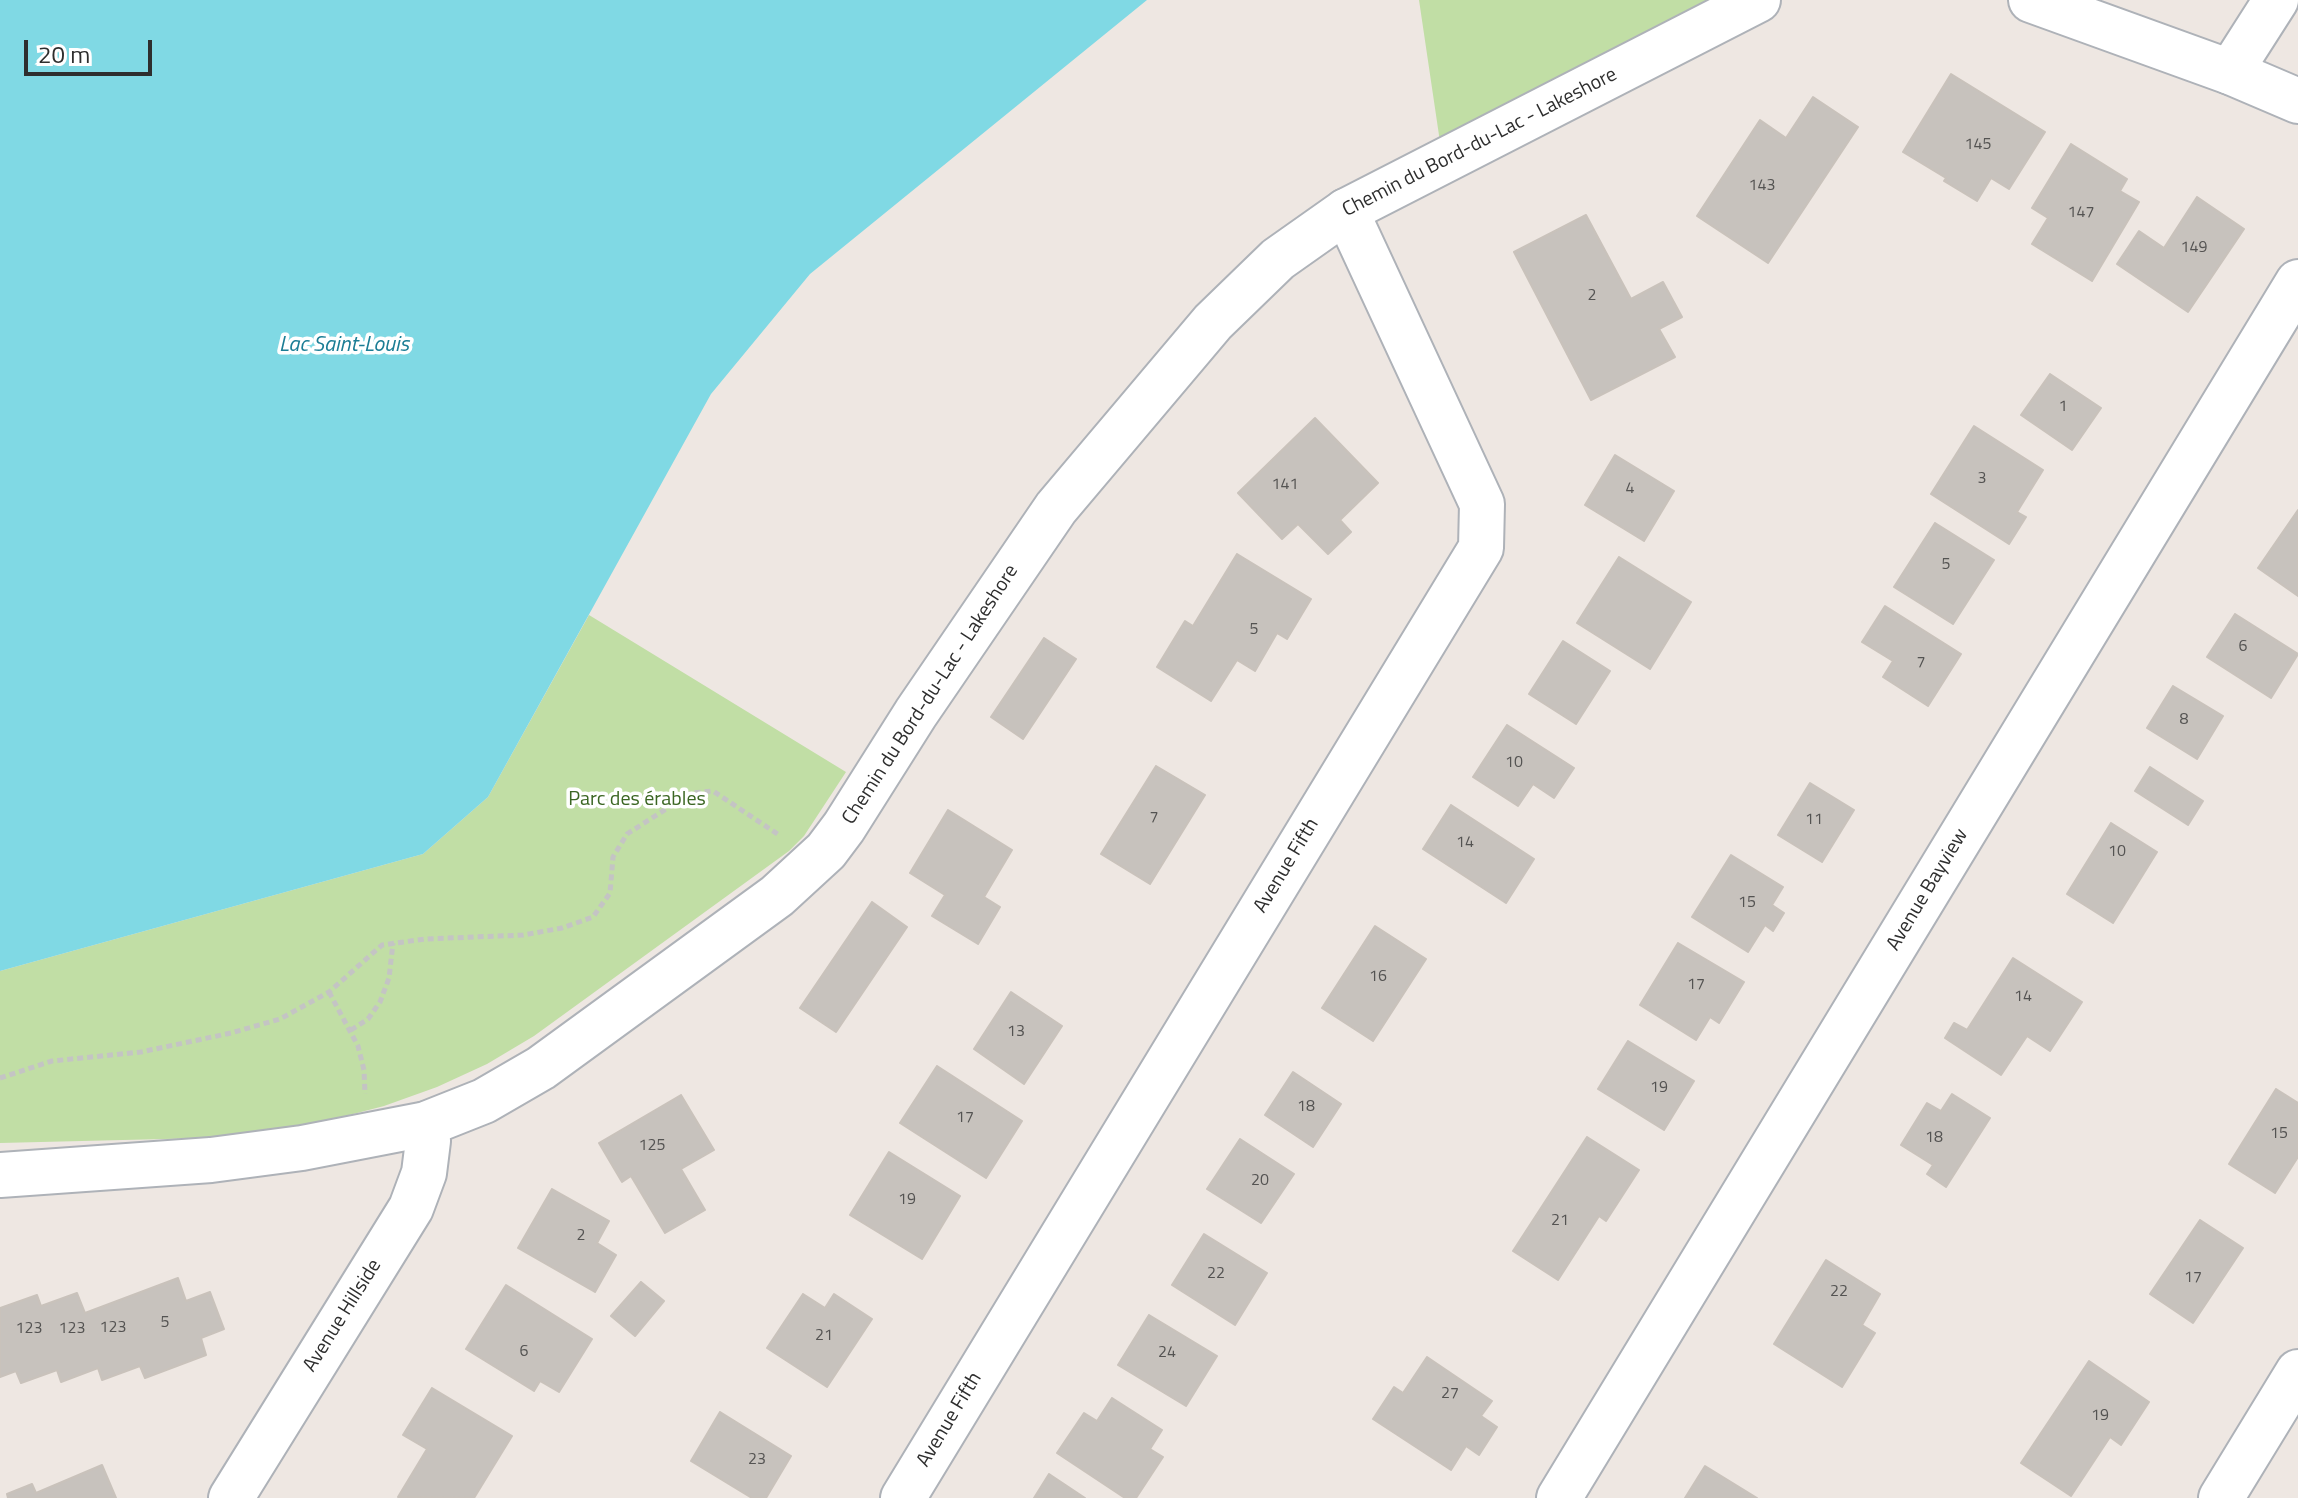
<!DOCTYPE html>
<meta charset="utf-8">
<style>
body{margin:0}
#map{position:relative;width:2298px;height:1498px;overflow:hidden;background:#eee7e2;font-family:"Titillium Web",sans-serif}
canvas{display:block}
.scale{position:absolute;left:24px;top:40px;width:128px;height:36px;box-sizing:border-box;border:4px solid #2e2e2e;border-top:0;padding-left:10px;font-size:24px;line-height:28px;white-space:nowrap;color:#2e2e2e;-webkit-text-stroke:6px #fff;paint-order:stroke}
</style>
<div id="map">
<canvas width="2298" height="1498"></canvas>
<div class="scale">20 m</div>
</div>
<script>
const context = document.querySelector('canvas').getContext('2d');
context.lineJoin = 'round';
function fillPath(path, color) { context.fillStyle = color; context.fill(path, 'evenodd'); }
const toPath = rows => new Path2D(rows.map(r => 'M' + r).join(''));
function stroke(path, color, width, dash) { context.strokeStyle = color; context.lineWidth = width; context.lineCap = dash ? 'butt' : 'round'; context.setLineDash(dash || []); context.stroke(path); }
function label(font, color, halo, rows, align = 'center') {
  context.font = font + ' "Titillium Web",sans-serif'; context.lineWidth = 7; context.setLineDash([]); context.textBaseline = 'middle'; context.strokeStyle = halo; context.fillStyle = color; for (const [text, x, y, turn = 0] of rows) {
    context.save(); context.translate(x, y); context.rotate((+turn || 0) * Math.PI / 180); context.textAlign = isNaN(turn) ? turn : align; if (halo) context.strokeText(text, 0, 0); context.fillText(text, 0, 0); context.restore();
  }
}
const green = toPath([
 [1419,0,1735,0,1440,142],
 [589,615,846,772,804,836,789,851,534,1036,487,1064,437,1087,384,1106,330,1120,268,1131,205,1138,0,1143,0,971,423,854,488,797]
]);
const water = toPath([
 [0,0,1147,0,810,274,711,394,488,797,423,854,0,971]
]);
const building = toPath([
 [1951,74,2045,132,2009,189,1991,178,1977,201,1944,181,1946,178,1903,152,1951,74],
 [1813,97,1858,127,1768,263,1697,216,1760,120,1786,138,1813,97],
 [2071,144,2127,179,2120,191,2139,202,2092,281,2032,244,2048,218,2032,208,2071,144],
 [2197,197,2244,229,2188,312,2117,264,2139,231,2164,248,2197,197],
 [1586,215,1631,299,1663,282,1682,317,1659,329,1675,357,1591,400,1514,252,1586,215],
 [2050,374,2101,408,2072,450,2021,415,2050,374],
 [1315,418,1378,483,1340,520,1351,532,1328,554,1298,524,1282,539,1238,493,1315,418],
 [1974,426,2043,470,2017,512,2026,517,2009,544,1931,494,1974,426],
 [1615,455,1674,491,1644,541,1585,505,1615,455],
 [2298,510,2298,596,2258,568,2298,510],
 [1935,523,1994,560,1953,624,1894,587,1935,523],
 [1237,554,1311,599,1287,639,1277,633,1255,671,1237,660,1211,701,1157,667,1185,621,1193,626,1237,554],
 [1619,557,1691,602,1650,669,1577,623,1619,557],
 [1885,606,1961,654,1928,706,1883,677,1893,661,1862,642,1885,606],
 [2235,614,2298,654,2271,698,2207,657,2235,614],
 [1044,638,1076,659,1023,739,991,717,1044,638],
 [1563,641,1610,671,1576,724,1529,694,1563,641],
 [2173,686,2223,716,2197,759,2147,728,2173,686],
 [1507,725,1574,768,1554,798,1533,784,1518,806,1473,777,1507,725],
 [1156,766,1205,795,1150,884,1101,854,1156,766],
 [2150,767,2203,801,2188,825,2135,791,2150,767],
 [1810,783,1854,810,1822,862,1778,835,1810,783],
 [1451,805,1534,859,1506,903,1423,849,1451,805],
 [948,810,1012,850,984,897,1000,907,978,944,932,916,945,895,910,873,948,810],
 [2111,823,2157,852,2113,923,2067,894,2111,823],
 [1731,855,1783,887,1772,905,1784,913,1773,931,1765,925,1748,952,1692,917,1731,855],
 [872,902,907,927,836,1032,800,1008,872,902],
 [1375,926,1426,959,1373,1041,1322,1008,1375,926],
 [1678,943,1744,982,1719,1023,1710,1017,1696,1040,1640,1005,1678,943],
 [2013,958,2082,1002,2050,1051,2027,1036,2001,1075,1945,1038,1954,1023,1967,1030,2013,958],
 [1011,992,1062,1026,1024,1084,974,1049,1011,992],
 [1628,1041,1694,1081,1664,1130,1598,1089,1628,1041],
 [937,1066,1022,1121,986,1178,900,1123,937,1066],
 [1293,1072,1341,1104,1313,1147,1265,1115,1293,1072],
 [2276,1089,2298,1103,2298,1157,2275,1193,2229,1164,2276,1089],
 [1952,1094,1990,1118,1946,1187,1927,1174,1933,1165,1901,1145,1927,1103,1941,1111,1952,1094],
 [681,1095,714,1150,681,1169,705,1210,665,1233,631,1176,622,1182,599,1143,681,1095],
 [1587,1137,1639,1170,1606,1221,1599,1216,1558,1280,1513,1251,1587,1137],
 [1240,1139,1294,1174,1261,1223,1207,1189,1240,1139],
 [889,1152,960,1196,922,1259,850,1215,889,1152],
 [552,1189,609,1221,597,1243,616,1255,595,1292,518,1248,552,1189],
 [2200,1220,2243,1248,2193,1323,2150,1294,2200,1220],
 [1204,1234,1267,1273,1235,1325,1172,1285,1204,1234],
 [1826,1260,1880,1294,1862,1325,1875,1333,1842,1387,1774,1344,1826,1260],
 [178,1278,186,1301,210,1292,224,1329,201,1338,206,1355,145,1378,140,1366,102,1380,98,1368,61,1382,57,1370,21,1383,16,1371,0,1377,0,1308,37,1295,41,1306,77,1293,85,1313,178,1278],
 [641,1282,664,1301,635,1336,611,1316,641,1282],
 [506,1285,592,1339,559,1392,540,1381,534,1391,466,1349,506,1285],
 [803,1294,825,1308,834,1294,872,1319,827,1387,767,1348,803,1294],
 [1149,1315,1217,1356,1186,1406,1118,1365,1149,1315],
 [1427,1357,1492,1401,1481,1416,1497,1427,1479,1455,1466,1446,1451,1470,1373,1419,1394,1387,1403,1393,1427,1357],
 [2089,1361,2149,1402,2121,1445,2110,1437,2071,1496,2021,1463,2089,1361],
 [432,1388,512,1436,474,1498,398,1497,427,1449,403,1435,432,1388],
 [1112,1398,1162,1430,1150,1449,1163,1457,1136,1498,1125,1498,1057,1453,1084,1413,1097,1421,1112,1398],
 [720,1412,791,1456,766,1498,752,1498,691,1461,720,1412],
 [102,1465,116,1498,8,1498,7,1494,32,1484,36,1493,102,1465],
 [1705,1466,1757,1498,1685,1498,1705,1466],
 [1049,1474,1085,1498,1034,1498,1049,1474]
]);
const path = toPath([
 [329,992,358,1046,364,1070,365,1094],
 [351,1030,368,1019,380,1002,389,978,393,943],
 [0,1078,52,1061,141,1052,231,1033,280,1019,329,992,382,945,425,939,523,935,562,928,593,917,610,893,613,857,627,834,691,793,713,791,779,835]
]);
const street = toPath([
 [2230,72,2276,0],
 [231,1498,411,1208,424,1173,428,1141,426,1124],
 [903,1498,1481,548,1482,504,1346,211],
 [1559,1498,2298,282],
 [2221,1498,2298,1372]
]);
const secondary = toPath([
 [2031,0,2230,72,2298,101],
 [0,1175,211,1160,302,1148,426,1124,484,1101,541,1068,777,896,826,851,844,827,916,713,1056,508,1213,322,1278,259,1346,211,1758,0]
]);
const numberNames = [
 ["145",1978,145],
 ["143",1762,186],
 ["147",2081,213],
 ["149",2194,248],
 ["2",1592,296],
 ["1",2063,407],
 ["3",1982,479],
 ["141",1285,485],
 ["4",1630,489],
 ["5",1946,565],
 ["5",1254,630],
 ["6",2243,647],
 ["7",1921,663],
 ["8",2184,720],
 ["10",1514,763],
 ["7",1154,818],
 ["11",1814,820],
 ["14",1465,843],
 ["10",2117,852],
 ["15",1747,903],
 ["16",1378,977],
 ["17",1696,985],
 ["14",2023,997],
 ["13",1016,1032],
 ["19",1659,1088],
 ["18",1306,1107],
 ["17",965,1118],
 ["15",2279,1134],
 ["18",1934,1138],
 ["125",652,1146],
 ["20",1260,1181],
 ["19",907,1200],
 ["21",1560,1221],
 ["2",581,1236],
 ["22",1216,1274],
 ["17",2193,1278],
 ["22",1839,1292],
 ["5",165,1323],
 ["123",113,1328],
 ["123",29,1329],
 ["123",72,1329],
 ["21",824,1336],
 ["6",524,1352],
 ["24",1167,1353],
 ["27",1450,1394],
 ["19",2100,1416],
 ["23",757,1460]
];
const streetNames = [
 ["Chemin du Bord-du-Lac - Lakeshore",1480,143,-27],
 ["Chemin du Bord-du-Lac - Lakeshore",931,695,-57],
 ["Avenue Fifth",1287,866,-59],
 ["Avenue Bayview",1928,890,-59],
 ["Avenue Hillside",343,1316,-58],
 ["Avenue Fifth",950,1420,-59]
];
const parkNames = [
 ["Parc des érables",637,800]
];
const waterNames = [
 ["Lac Saint-Louis",344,346]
];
fillPath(green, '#c1dea5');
fillPath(water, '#80d9e4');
fillPath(building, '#c7c2bd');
stroke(building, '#c9c2bb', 2);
stroke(street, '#aeb2b8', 48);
stroke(secondary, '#aeb2b8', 48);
stroke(path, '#c4c4c4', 5, [6, 4]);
stroke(street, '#fff', 44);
stroke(secondary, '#fff', 44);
label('16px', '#545352', null, numberNames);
label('20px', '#2e2e2e', '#fff', streetNames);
label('20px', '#3b6623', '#fff', parkNames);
label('italic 22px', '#1b7d95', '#fff', waterNames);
</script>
